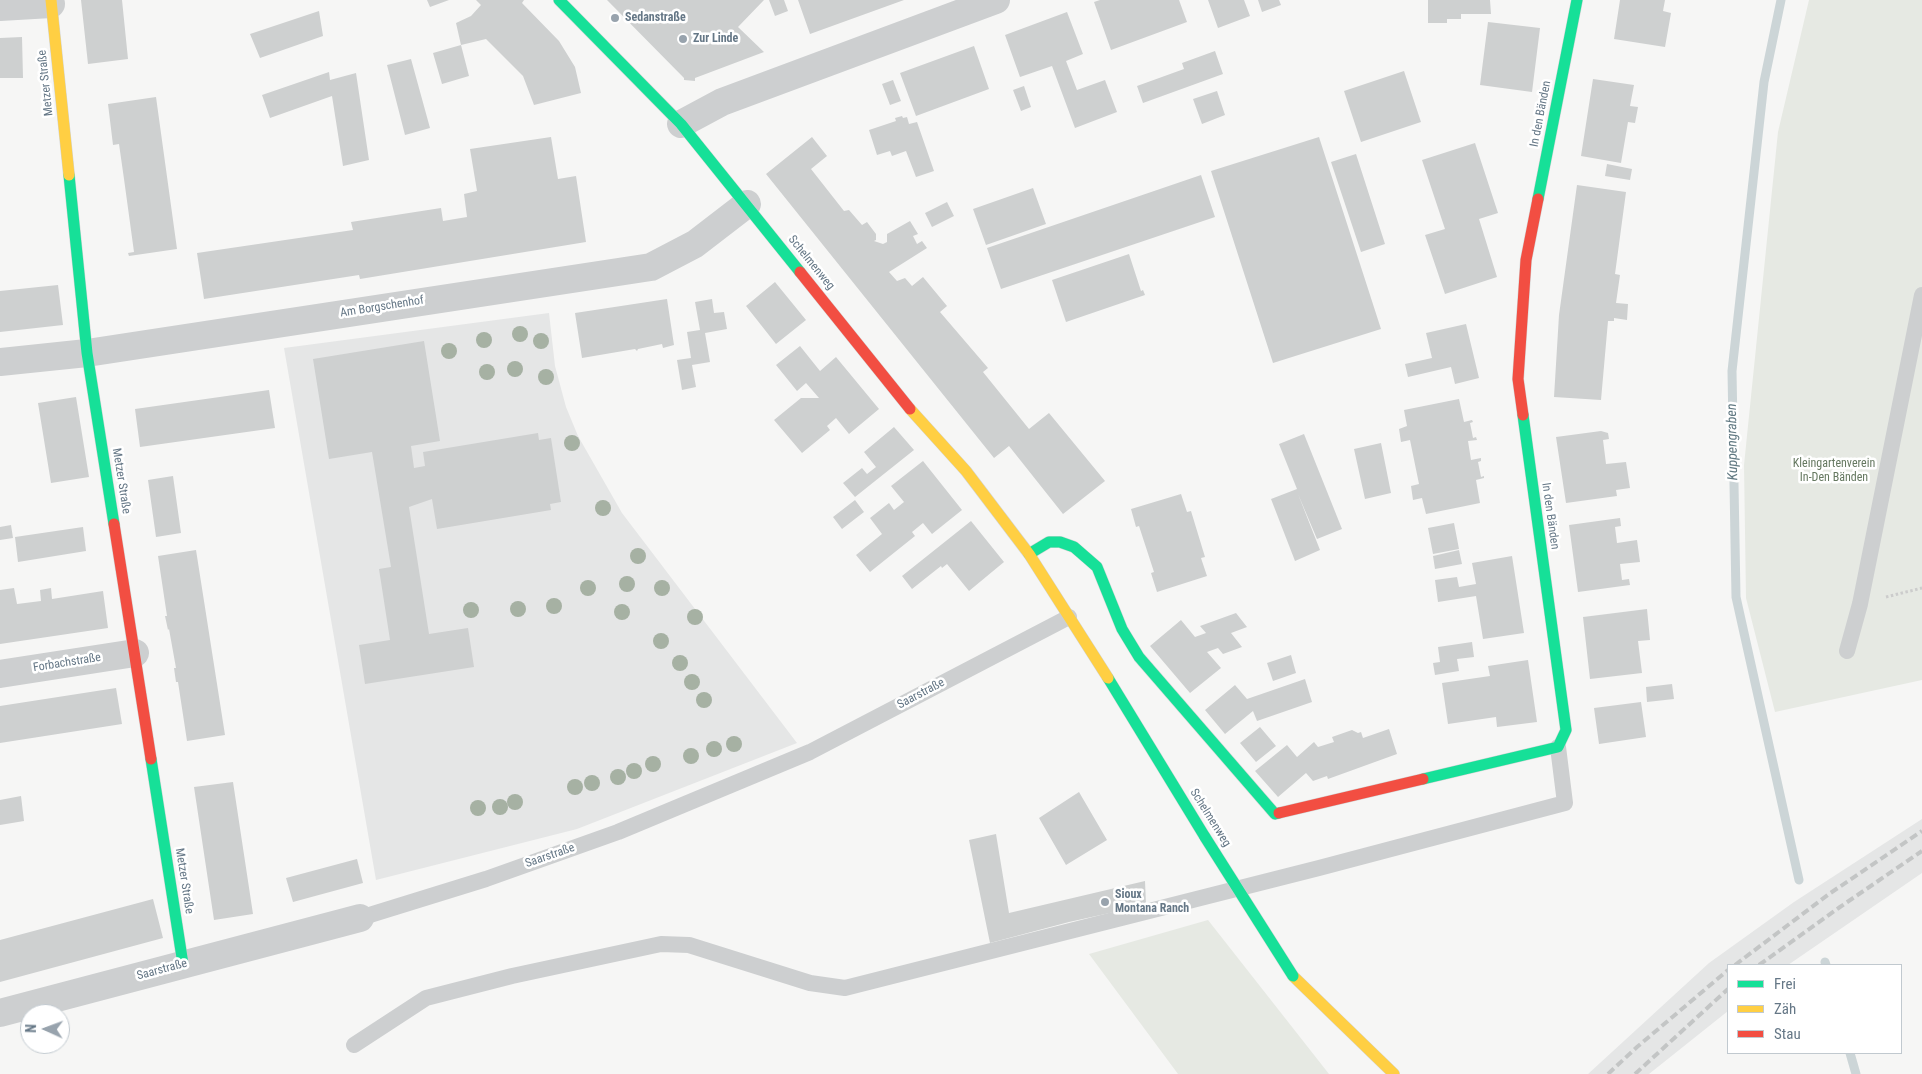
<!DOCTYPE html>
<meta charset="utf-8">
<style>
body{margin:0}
#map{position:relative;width:1922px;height:1074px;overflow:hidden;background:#f6f6f5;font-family:"Roboto Condensed",sans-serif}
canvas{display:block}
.legend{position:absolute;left:1727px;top:964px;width:175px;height:90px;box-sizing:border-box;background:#fff;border:1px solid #c1c9cf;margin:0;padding:6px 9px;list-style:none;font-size:15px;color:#657786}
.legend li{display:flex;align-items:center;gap:10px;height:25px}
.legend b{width:25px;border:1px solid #c1c9cf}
.north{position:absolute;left:20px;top:1004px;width:50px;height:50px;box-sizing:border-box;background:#fff;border:1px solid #c1c9cf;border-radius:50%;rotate:272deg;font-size:14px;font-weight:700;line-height:20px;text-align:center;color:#657786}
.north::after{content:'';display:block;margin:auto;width:18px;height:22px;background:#98a3ad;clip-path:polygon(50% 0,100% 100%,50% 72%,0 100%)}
</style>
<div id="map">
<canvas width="1922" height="1074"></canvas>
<ul class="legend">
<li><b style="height:6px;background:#16e098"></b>Frei</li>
<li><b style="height:6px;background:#ffcf43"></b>Zäh</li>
<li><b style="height:6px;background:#f24e42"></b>Stau</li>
</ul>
<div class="north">N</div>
</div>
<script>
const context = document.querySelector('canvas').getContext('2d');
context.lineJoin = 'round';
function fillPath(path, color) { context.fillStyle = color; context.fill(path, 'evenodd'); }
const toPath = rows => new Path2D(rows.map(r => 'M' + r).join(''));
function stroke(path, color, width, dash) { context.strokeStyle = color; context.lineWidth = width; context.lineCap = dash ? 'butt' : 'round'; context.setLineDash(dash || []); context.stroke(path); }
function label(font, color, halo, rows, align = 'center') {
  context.font = font + ' "Roboto Condensed",sans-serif'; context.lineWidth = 5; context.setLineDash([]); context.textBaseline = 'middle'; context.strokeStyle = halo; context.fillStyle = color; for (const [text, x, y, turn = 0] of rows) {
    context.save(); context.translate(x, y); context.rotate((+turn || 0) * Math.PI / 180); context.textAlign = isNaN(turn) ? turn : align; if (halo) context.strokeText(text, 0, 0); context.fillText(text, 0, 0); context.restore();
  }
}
const built = toPath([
 [549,313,555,366,566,407,578,436,622,513,797,743,577,829,376,880,284,348],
 [1922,819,1922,873,1788,965,1728,965,1728,1011,1649,1074,1588,1074,1709,963,1794,902]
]);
const green = toPath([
 [1809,0,1922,0,1922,680,1775,712,1746,598,1744,465,1778,132],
 [1208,920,1329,1074,1178,1074,1089,954]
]);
const stream = toPath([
 [1781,0,1764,82,1732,371,1736,597,1799,880],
 [1825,962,1826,965],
 [1850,1053,1856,1074]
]);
const building = toPath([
 [81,0,122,0,128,59,88,64],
 [427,0,449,0,430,7],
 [476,0,524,0,522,3,559,41,575,67,581,93,534,105,523,76,486,39,461,45,456,23,471,16,481,5],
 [607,0,764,0,738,27,764,52,695,78,695,81,684,80,684,78],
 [769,0,784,0,788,11,775,16],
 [798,0,904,0,810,34],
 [1100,0,1179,0,1187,22,1111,50,1094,2],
 [1208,0,1244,0,1250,16,1218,28],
 [1258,0,1279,0,1281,5,1262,12],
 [1428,0,1490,0,1491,14,1461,14,1461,19,1447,19,1447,23,1428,23],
 [1620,0,1665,0,1663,11,1671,13,1665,47,1614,39],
 [319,11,323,36,260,58,250,34],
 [1067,12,1083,54,1066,61,1077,90,1105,80,1117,112,1075,128,1052,66,1020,77,1005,35],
 [1488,22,1540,28,1532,92,1480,85],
 [22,37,23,78,0,78,0,38],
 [461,45,469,76,442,84,433,53],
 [974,46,989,89,916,116,900,73],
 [1215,51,1223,74,1143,103,1137,86,1184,69,1182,63],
 [411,59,430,128,405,135,387,65],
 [1404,71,1421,122,1361,142,1344,91],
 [329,72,330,80,356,73,369,160,343,166,332,96,270,118,262,95],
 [1593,79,1634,85,1630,106,1638,107,1635,123,1628,122,1621,163,1581,156],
 [893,80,901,101,890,105,882,84],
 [1024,86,1031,107,1021,111,1013,90],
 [1217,91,1225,115,1202,124,1193,99],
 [156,97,177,249,129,256,128,253,134,252,124,179,119,144,113,145,108,104],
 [902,116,903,118,907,117,909,124,917,122,934,171,916,177,906,151,892,156,890,151,877,155,869,130,896,121,895,118],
 [551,137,558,179,576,176,586,242,360,279,359,275,204,299,197,253,353,230,351,222,441,208,443,221,467,217,464,194,477,191,470,149],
 [812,137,827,156,811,169,844,211,849,210,862,225,867,222,876,234,876,240,874,241,883,244,887,242,887,234,910,221,918,234,913,236,917,244,922,241,927,248,889,272,897,281,905,278,912,286,923,277,947,306,940,312,988,368,983,372,1029,429,1049,413,1105,481,1063,514,1009,446,994,458,766,174],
 [1319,137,1381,329,1273,363,1211,171],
 [1475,143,1498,213,1479,219,1497,277,1445,294,1425,235,1445,229,1422,160],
 [1356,154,1385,244,1361,252,1331,162],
 [1607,164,1632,169,1630,180,1605,176],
 [1201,175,1215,217,1001,289,987,248],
 [1577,185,1626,192,1615,274,1620,275,1616,303,1628,304,1627,320,1614,318,1614,321,1608,321,1601,400,1554,397,1559,315],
 [1033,188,1046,224,986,245,973,209],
 [947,202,954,216,932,227,925,213],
 [1129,254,1141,291,1143,290,1145,295,1066,322,1052,280],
 [775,282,806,320,776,344,746,306],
 [58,285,63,325,0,332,0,291],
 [667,299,674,345,663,348,662,344,638,349,637,351,635,349,582,358,575,313],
 [712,299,714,313,724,312,727,329,705,333,710,362,692,365,696,387,682,390,677,360,691,358,687,332,700,330,695,302],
 [1466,324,1479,378,1455,384,1451,367,1408,377,1405,364,1432,358,1426,333],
 [424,341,440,441,411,446,414,468,425,466,423,452,538,433,539,440,551,438,561,502,550,504,551,510,437,529,432,499,409,507,429,634,468,628,474,667,365,684,359,645,390,640,379,569,391,567,372,452,329,459,313,359],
 [800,346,820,371,836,357,879,409,849,434,836,418,827,426,830,430,802,453,774,420,801,398,819,398,806,383,797,391,776,365],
 [269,390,275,428,140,447,135,409],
 [76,397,89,477,51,483,38,403],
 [1459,399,1464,422,1472,420,1473,422,1470,423,1473,438,1476,437,1477,440,1468,441,1471,460,1481,458,1481,461,1478,462,1481,477,1484,476,1484,478,1476,480,1480,503,1426,514,1422,498,1413,500,1411,486,1419,484,1410,440,1401,442,1399,429,1407,426,1404,410],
 [894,427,914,450,855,497,843,483,862,468,867,474,876,467,864,452],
 [1601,431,1608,433,1609,439,1603,440,1606,464,1626,462,1630,488,1616,490,1617,496,1566,503,1556,437],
 [1304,434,1342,529,1317,539,1298,494,1320,550,1295,561,1271,499,1297,489,1279,444],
 [1381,443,1391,493,1365,499,1354,449],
 [923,461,962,510,932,534,923,523,912,532,915,536,870,572,856,555,882,534,870,518,889,503,894,510,904,502,891,486],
 [173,476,181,533,156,537,148,480],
 [1181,494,1187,512,1191,511,1205,557,1201,558,1207,576,1157,592,1151,573,1154,572,1139,526,1136,527,1131,509],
 [855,500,864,512,842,529,833,517],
 [1620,518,1621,526,1615,527,1617,543,1637,540,1640,562,1620,564,1622,580,1629,579,1630,585,1578,592,1569,525],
 [971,521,1004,562,969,591,947,564,942,568,941,566,912,589,902,576],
 [1454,523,1459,549,1433,554,1428,528],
 [11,525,13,538,0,540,0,527],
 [83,527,86,551,18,562,15,537],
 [196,550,225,735,187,741,178,682,176,682,174,668,176,668,169,629,168,630,165,616,167,616,158,556],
 [1459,550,1462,564,1435,569,1433,556],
 [1512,556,1524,633,1483,639,1476,596,1438,602,1435,580,1457,577,1459,587,1476,584,1472,563],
 [14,588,17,604,41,601,40,590,51,588,52,599,103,591,108,628,0,644,0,590],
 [1647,609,1650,640,1638,641,1642,673,1590,679,1583,617],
 [1236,613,1247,627,1231,633,1242,647,1223,654,1218,648,1207,652,1221,668,1190,693,1150,646,1181,620,1195,637,1206,633,1200,626],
 [1472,642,1474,657,1457,659,1459,671,1435,675,1433,663,1440,662,1438,647],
 [1291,655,1296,673,1273,681,1267,663],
 [1528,660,1537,722,1497,727,1496,717,1448,724,1442,683,1490,676,1488,666],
 [1305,679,1312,702,1257,721,1253,711,1225,734,1205,710,1235,685,1247,699],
 [1672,684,1674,699,1647,702,1646,687],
 [116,688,122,724,0,743,0,706],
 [1641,702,1646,737,1599,744,1594,708],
 [1260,727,1276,746,1256,762,1240,743],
 [1389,729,1397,754,1328,779,1327,776,1313,781,1306,773,1278,797,1255,771,1287,745,1297,757,1314,742,1318,747,1334,742,1332,737,1352,730,1358,733,1361,732,1363,738],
 [233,782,253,914,214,920,194,787],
 [1079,792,1107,840,1066,865,1039,818],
 [21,796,24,821,0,825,0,800],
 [996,834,1009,913,1145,881,1146,905,1069,922,990,943,969,840],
 [357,859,363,883,293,902,286,878],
 [153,899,163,938,0,982,0,940]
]);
const path = toPath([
 [1886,597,1922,588]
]);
const lane = toPath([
 [1847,651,1860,604,1922,295],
 [360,918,486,879,618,832,810,752,1069,617],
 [354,1045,426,998,512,976,661,944,689,945,810,983,845,988,1319,868,1565,803,1558,747]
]);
const street = toPath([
 [0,7,51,4],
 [681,124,722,102,996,0],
 [0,362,87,353,651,267,695,244,747,204],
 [0,674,135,653],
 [0,1013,360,918]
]);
const fast = toPath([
 [559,0,681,124,800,272],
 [69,175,87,353,114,524],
 [1538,199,1577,0],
 [1029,554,1049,542,1060,542,1074,547,1097,567,1122,629,1139,657,1275,814,1279,813],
 [1108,678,1205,837],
 [151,759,183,964],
 [1423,779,1558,747,1566,730,1523,415]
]);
const slow = toPath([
 [51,0,69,175],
 [910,409,966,471,1029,554,1108,678],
 [1293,976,1394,1074]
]);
const jam = toPath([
 [800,272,910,409],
 [1523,415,1518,379,1526,260,1538,199],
 [114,524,151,759],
 [1279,813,1423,779]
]);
const rail = toPath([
 [1735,965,1829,894,1922,831],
 [1759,965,1840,907,1922,851],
 [1608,1074,1637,1047,1728,970],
 [1635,1074,1728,989]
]);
const fastBridge = toPath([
 [1205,837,1293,976]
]);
const trees = [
 [520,334],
 [484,340],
 [541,341],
 [449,351],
 [515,369],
 [487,372],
 [546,377],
 [572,443],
 [603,508],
 [638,556],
 [627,584],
 [588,588],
 [662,588],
 [554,606],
 [518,609],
 [471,610],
 [622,612],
 [695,617],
 [661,641],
 [680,663],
 [692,682],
 [704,700],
 [734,744],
 [714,749],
 [691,756],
 [653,764],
 [634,771],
 [618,777],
 [592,783],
 [575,787],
 [515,802],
 [500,807],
 [478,808]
];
const markers = [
 [615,18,5,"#98a3ad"],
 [683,39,5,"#98a3ad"],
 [1105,902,5,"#98a3ad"]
];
const poiNames = [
 ["Sedanstraße",625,18],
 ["Zur Linde",693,39],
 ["Sioux",1115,895],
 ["Montana Ranch",1115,909]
];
const streetNames = [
 ["Metzer Straße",46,83,-96],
 ["In den Bänden",1541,114,-79],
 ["Schelmenweg",811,263,51],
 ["Am Borgschenhof",382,307,-9],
 ["Metzer Straße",121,481,81],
 ["In den Bänden",1550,516,82],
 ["Forbachstraße",67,663,-9],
 ["Saarstraße",921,694,-28],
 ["Schelmenweg",1210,818,58],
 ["Saarstraße",550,856,-19],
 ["Metzer Straße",184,881,81],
 ["Saarstraße",162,970,-15]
];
const parkNames = [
 ["Kleingartenverein",1834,464],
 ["In-Den Bänden",1834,478]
];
const waterNames = [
 ["Kuppengraben",1733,442,-91]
];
fillPath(built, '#e5e6e6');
fillPath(green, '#e6e9e3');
stroke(stream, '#ccd5d7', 9);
fillPath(building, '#ced0d0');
stroke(fast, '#d2d4d4', 12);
stroke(slow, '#d2d4d4', 12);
stroke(jam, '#d2d4d4', 12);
stroke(path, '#ccc', 3, [2.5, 2.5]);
stroke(lane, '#cdcfd0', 16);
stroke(street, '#cdcfd0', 28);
stroke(fast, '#16e098', 11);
stroke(slow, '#ffcf43', 11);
stroke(jam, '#f24e42', 11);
stroke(rail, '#c3c5c5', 4, [8, 4]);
stroke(fastBridge, '#d2d4d4', 12, []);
stroke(fastBridge, '#16e098', 11);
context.fillStyle = '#a6b1a3';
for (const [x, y] of trees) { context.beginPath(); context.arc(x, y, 8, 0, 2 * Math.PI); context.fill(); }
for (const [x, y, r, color] of markers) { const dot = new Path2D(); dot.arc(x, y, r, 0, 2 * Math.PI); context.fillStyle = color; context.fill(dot); stroke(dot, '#fff', 2); }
label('bold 12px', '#657786', '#fff', poiNames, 'left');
label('12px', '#657786', '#fff', streetNames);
label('12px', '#657860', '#fff', parkNames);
label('italic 14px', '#617982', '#fff', waterNames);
</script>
